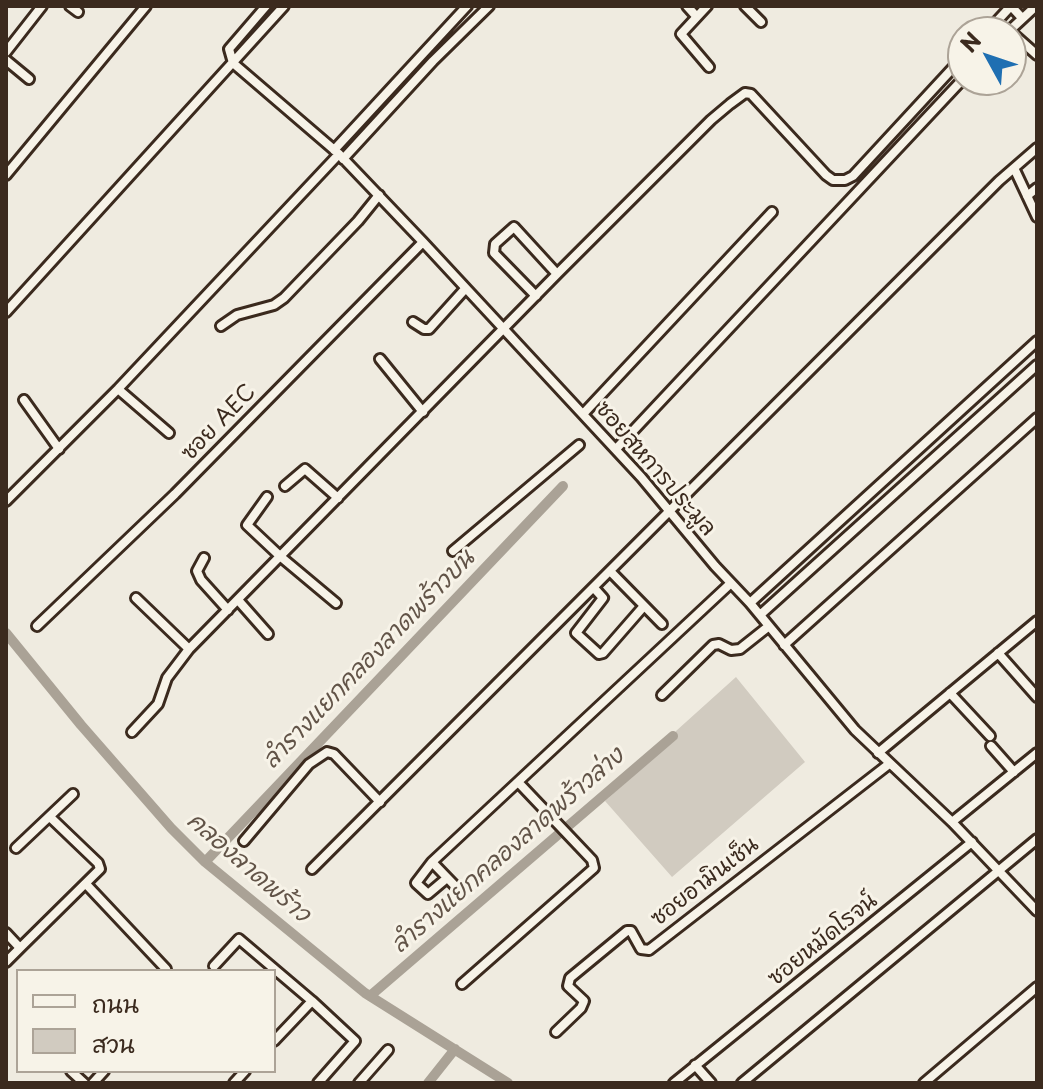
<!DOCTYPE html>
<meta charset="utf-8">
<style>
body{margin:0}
#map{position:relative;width:1043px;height:1089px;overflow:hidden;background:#efebe0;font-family:"Playpen Sans","Playpen Sans Thai",sans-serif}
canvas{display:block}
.frame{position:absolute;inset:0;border:8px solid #3b2a1e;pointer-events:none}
.legend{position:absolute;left:16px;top:969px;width:260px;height:104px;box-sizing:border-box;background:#f7f3e8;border:2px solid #aca397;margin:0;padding:10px 14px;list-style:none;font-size:24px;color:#3b2a1e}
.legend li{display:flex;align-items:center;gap:16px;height:40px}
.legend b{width:40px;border:2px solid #aca397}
.north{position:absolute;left:947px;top:16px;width:80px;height:80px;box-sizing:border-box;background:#f7f3e8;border:2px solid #aca397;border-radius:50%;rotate:310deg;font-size:22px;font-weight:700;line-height:32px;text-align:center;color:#3b2a1e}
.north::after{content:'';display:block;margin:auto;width:28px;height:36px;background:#1f6fb2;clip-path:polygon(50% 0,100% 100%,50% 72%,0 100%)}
</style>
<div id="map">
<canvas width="1043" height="1089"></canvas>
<div class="frame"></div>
<ul class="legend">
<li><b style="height:10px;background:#f7f3e8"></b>ถนน</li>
<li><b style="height:22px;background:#d1cbc0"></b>สวน</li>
</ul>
<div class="north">N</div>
</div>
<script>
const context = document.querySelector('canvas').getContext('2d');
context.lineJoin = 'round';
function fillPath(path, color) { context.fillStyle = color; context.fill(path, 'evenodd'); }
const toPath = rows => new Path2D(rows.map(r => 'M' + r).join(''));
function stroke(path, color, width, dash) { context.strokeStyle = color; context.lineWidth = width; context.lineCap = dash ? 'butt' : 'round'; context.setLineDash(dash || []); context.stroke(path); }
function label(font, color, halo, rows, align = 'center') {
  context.font = font + ' "Playpen Sans","Playpen Sans Thai",sans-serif'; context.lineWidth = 6; context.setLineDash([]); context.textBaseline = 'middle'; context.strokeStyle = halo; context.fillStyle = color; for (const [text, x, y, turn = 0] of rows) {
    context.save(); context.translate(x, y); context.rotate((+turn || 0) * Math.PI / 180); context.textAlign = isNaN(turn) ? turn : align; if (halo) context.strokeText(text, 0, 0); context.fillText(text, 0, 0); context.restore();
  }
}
const green = toPath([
 [736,677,805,762,672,877,605,801,674,739,676,731]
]);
const canal = toPath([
 [6,633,81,725,171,828,205,862,365,993,508,1083],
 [205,862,563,486],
 [370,996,673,736],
 [428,1083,455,1049]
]);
const minor = toPath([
 [70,6,78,12],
 [266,6,229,49,233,63,339,154,423,242,641,477,715,566,750,603,855,730,952,822,1037,911],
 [687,6,696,16],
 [707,6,681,34,709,67],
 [745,6,761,22],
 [987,32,1011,6,1022,18],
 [1008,32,1036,6],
 [1011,32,1037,55],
 [6,52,42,6],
 [6,60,29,79],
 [334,150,467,6],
 [343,159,433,61,489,6],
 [1014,168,1037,217],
 [6,175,146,6],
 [1027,196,1037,188],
 [536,296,494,253,495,244,514,227,557,274],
 [6,312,284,6],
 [413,322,424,329,429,329,465,289],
 [221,326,237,315,274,305,284,298,358,221,379,195],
 [380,359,423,412],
 [118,389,169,433],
 [24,400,59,449],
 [584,413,772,212],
 [616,449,963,79],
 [285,486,305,469,338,498],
 [267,497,247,525,281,557,336,603],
 [6,501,118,389,339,154],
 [453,551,579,445],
 [204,558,197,571,201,580,228,610],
 [610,571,662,624],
 [594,588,603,598,576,633,599,654,603,653,644,606],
 [136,598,189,649],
 [238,600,268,634],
 [750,603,1037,341],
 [760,615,1037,365],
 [37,626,175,494,423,242],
 [784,645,1037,418],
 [998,653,1037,697],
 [950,693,990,736],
 [662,695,713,645,719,644,731,650,740,649,769,626],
 [132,732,158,704,167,678,189,649,557,274,711,120,730,104,745,93,751,94,826,175,833,180,845,180,853,176,963,57],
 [991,746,1014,772],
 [878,753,1037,621],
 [952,822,1037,753],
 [244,841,309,764,327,752,334,754,380,802],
 [16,848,73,794],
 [432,862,459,890],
 [312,869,999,181,1037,148],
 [447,878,428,894,416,883,432,862,731,583],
 [86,884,166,969],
 [6,933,20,948,6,962],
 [20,948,100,869,98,863,50,817],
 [214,966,239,939,312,1001,274,1041],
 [462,984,594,868,592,860,518,782],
 [312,1001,355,1041,318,1083],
 [556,1032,581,1008,584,1001,568,986,570,978,627,931,631,931,641,949,649,950,889,764],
 [695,1065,711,1083],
 [71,1071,84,1083],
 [93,1083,104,1071],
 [234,1083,245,1071],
 [359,1083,388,1050],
 [674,1083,972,842],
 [742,1083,1037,839],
 [924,1083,1037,987]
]);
const streetNames = [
 ["ซอย AEC",219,423,-46],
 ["ซอยสหการประมูล",655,469,49],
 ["ซอยอามินเซ็น",705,882,-38],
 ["ซอยหมัดโรจน์",823,940,-39]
];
const waterNames = [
 ["ลำรางแยกคลองลาดพร้าวบน",369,660,-46],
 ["ลำรางแยกคลองลาดพร้าวล่าง",508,851,-41],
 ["คลองลาดพร้าว",248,868,41]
];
fillPath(green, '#d1cbc0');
stroke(canal, '#aaa296', 10);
stroke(minor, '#3b2a1e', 14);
stroke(minor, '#f7f3e8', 8);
label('22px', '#3b2a1e', '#f7f3e8', streetNames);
label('italic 24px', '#625448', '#f7f3e8', waterNames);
</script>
